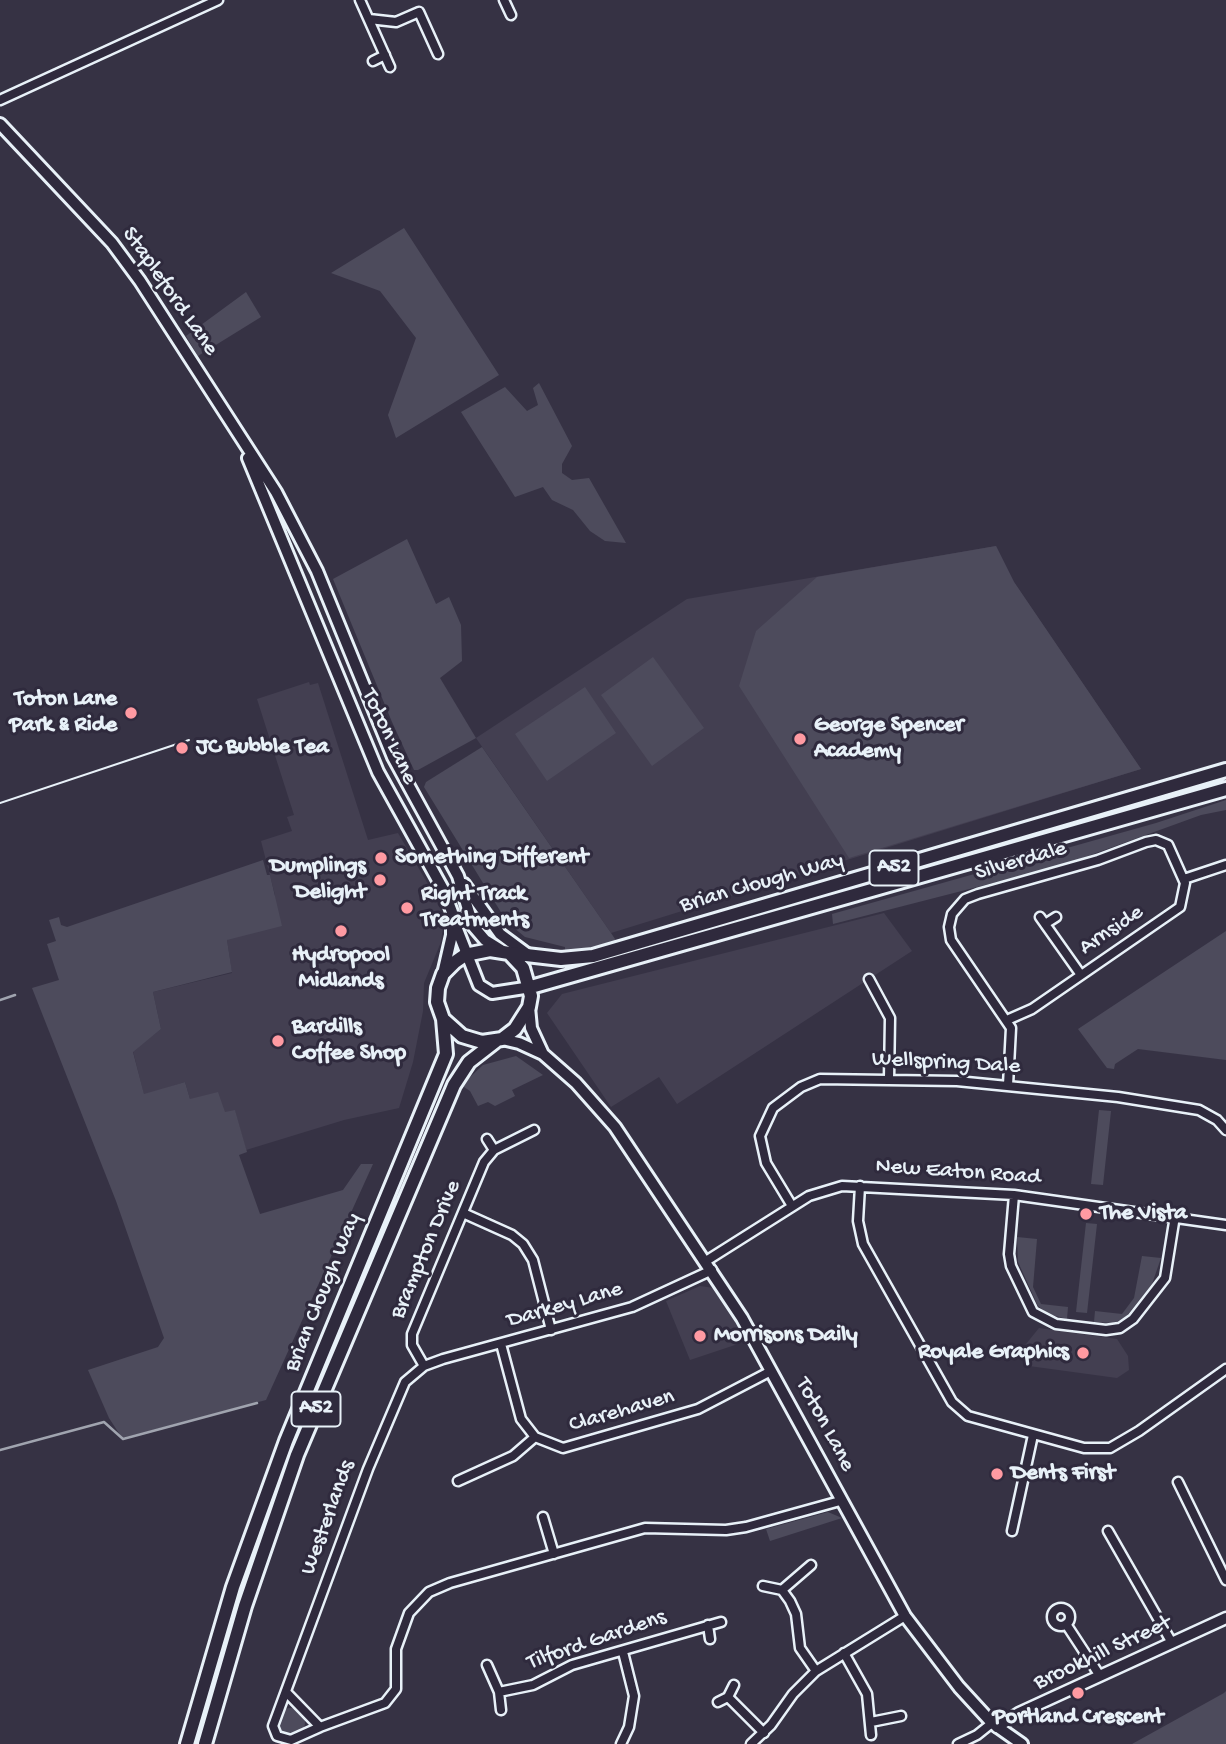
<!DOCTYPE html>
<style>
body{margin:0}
canvas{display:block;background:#363244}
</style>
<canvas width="1226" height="1744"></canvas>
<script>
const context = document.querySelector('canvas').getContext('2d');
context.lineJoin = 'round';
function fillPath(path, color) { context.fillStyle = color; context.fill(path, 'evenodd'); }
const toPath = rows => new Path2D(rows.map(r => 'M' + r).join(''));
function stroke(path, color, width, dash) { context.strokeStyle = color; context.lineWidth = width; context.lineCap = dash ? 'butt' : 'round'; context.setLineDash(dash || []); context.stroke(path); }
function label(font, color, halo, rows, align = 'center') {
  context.font = font + ' "Gochi Hand",sans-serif'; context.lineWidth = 6; context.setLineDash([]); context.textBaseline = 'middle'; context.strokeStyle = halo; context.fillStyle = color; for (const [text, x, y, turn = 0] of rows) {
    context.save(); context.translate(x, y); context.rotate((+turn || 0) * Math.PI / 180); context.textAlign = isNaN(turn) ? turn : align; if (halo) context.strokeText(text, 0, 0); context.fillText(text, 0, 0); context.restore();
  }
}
const built = toPath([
 [996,546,1014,582,1141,769,611,933,476,738,687,599],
 [309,682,310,685,318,683,368,840,398,833,439,903,443,927,441,942,424,983,423,1011,413,1062,399,1108,344,1120,246,1150,235,1111,225,1113,190,1099,185,1082,144,1095,133,1051,161,1029,153,992,232,973,227,940,275,895,261,841,292,831,287,817,294,815,257,699],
 [884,913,912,951,677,1104,659,1077,611,1107,547,1013,562,994],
 [700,1286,714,1288,747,1341,690,1360,666,1301],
 [1039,1328,1117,1339,1128,1356,1129,1370,1117,1378,1029,1366,1021,1355,1022,1349]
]);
const green = toPath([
 [404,228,499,375,396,438,388,415,416,338,380,291,331,273],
 [246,292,261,317,198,356,186,336],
 [539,383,572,446,562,464,562,473,572,480,589,478,626,543,605,541,590,531,573,510,552,500,543,487,515,497,461,412,505,387,527,411,538,405,533,388],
 [407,539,436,604,449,597,461,625,462,661,440,678,476,738,418,770,414,770,392,722,333,579],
 [996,546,1014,582,1141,769,849,858,739,686,756,631,817,577],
 [653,657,704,728,652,766,601,695],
 [585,687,616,733,547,781,515,734],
 [482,747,611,933,617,942,565,952,565,947,525,937,507,922,424,787,426,782],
 [1226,800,1226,810,1201,815,1063,865,833,924,832,914,1156,823],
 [263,860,267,875,270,875,282,926,227,940,232,972,153,992,161,1029,133,1052,144,1094,185,1082,190,1099,218,1092,225,1112,235,1110,247,1152,239,1155,260,1214,343,1190,361,1164,373,1164,266,1400,122,1438,109,1418,88,1370,158,1347,164,1338,116,1201,32,988,59,980,47,944,56,941,49,920,59,917,61,925,67,927],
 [1226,931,1226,1060,1138,1049,1115,1064,1114,1069,1107,1068,1078,1029],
 [516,1056,543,1075,512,1090,515,1096,495,1106,488,1102,478,1106,470,1091,461,1085,465,1077,468,1079,483,1065],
 [1099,1110,1111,1111,1103,1185,1091,1184],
 [1086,1223,1097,1224,1087,1313,1076,1312],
 [1017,1237,1037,1239,1033,1287,1041,1304,1068,1307,1067,1319,1048,1314,1038,1306,1018,1262],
 [1142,1256,1161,1258,1152,1284,1125,1318,1113,1323,1094,1322,1095,1311,1122,1314,1134,1298],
 [828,1512,842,1518,770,1541,766,1529],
 [1226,1691,1226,1744,1132,1744,1224,1693],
 '277 1722a14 14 0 1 1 28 0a14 14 0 1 1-28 0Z'
]);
const stream = toPath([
 [0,1000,15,995],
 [0,1450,104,1422,123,1439,257,1403]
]);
const minor = toPath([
 [360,0,390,67],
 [504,0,511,15],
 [369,19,396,22,419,12,438,54],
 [373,61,385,55],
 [0,100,218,0],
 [1184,879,1226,865],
 [1040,917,1081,975],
 [1045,924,1056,917],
 [869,979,890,1018,889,1079],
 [1007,1020,1032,1009,1180,907,1185,883,1168,845,1156,840,1146,842,1098,860,978,894,965,899,952,914,949,927,951,940,1011,1028,1008,1085],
 [487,1139,494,1150],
 [860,1186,858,1221,863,1244,952,1402,968,1416,1084,1448,1110,1448,1139,1431,1226,1369],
 [1014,1195,1009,1254,1011,1266,1033,1312,1056,1324,1106,1330,1120,1328,1133,1319,1165,1278,1175,1216],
 [792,1206,766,1163,760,1136,773,1108,801,1087,820,1079,957,1081,1118,1097,1199,1110,1217,1120,1226,1130],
 [463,1213,512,1235,523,1244,533,1260,551,1330],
 [706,1261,809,1196,842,1186,1014,1195,1226,1225],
 [501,1344,521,1419,535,1437,563,1448,698,1409,771,1371],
 [424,1366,412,1345,412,1334,484,1162,494,1150,534,1130],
 [458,1481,513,1456,535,1437],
 [1178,1482,1226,1580],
 [543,1517,554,1554],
 [1012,1531,1033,1435],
 [1108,1531,1172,1643],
 [763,1586,782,1590,790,1601,796,1614,800,1648,816,1671],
 [782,1590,811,1565],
 '1052 1617a9 9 0 1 1 18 0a9 9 0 1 1-18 0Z',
 [1066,1624,1100,1676],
 [708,1625,710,1639],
 [844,1653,867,1694,871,1735],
 [487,1665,499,1692,501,1710],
 [499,1692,533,1685,572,1665,721,1622],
 [287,1693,320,1727,385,1703,396,1689,396,1649,409,1613,429,1592,450,1583,645,1528,726,1530,746,1527,840,1501],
 [728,1697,764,1733],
 [718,1702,728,1697,734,1685],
 [871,1722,901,1716],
 [320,1727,291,1740,277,1736,273,1726,368,1469,405,1382,424,1366,443,1359,632,1307,712,1270],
 [621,1744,629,1727,634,1696,623,1652],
 [751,1744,771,1725,793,1694,816,1671,905,1616],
 [958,1744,977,1735,992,1723]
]);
const tertiary = toPath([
 [997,1727,1019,1713,1226,1618]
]);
const secondary = toPath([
 [0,124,112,243,140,281,276,492,317,571,393,757,458,876,473,926,485,940,501,950],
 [248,458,378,772,444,891,452,912,452,935,443,974],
 [464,884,500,934,527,954],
 [455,924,479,985,492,993,531,987],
 [529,1007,531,1028,543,1054],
 [502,1039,519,1043,543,1054,576,1083,615,1127,742,1318,905,1616,959,1687,992,1723,1022,1744]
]);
const trunk = toPath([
 [490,950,509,953,523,968,531,996,529,1007,515,1029,502,1039,482,1042,462,1036,443,1019,437,1002,438,988,443,974,455,962,465,955,490,950],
 [509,953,561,959,593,956,1226,770],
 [531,987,1226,789],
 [187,1744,233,1587,286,1441,446,1054,443,1019],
 [205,1744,245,1606,297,1455,454,1085,469,1062,496,1041]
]);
const tram = toPath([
 [0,803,189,740]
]);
const markers = [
 [131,713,7,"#ff9aa2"],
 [800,739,7,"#ff9aa2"],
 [182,748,7,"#ff9aa2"],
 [381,858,7,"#ff9aa2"],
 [380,880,7,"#ff9aa2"],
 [407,908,7,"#ff9aa2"],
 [341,931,7,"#ff9aa2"],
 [278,1041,7,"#ff9aa2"],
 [1086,1214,7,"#ff9aa2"],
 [700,1336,7,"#ff9aa2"],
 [1083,1353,7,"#ff9aa2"],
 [997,1474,7,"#ff9aa2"],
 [1078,1693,7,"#ff9aa2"]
];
const shields = [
 [894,868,49],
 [316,1409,49]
];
const shieldNames = [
 ["A52",894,868],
 ["A52",316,1409]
];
const streetNames = [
 ["Stapleford Lane",169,292,55],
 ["Toton Lane",388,737,65],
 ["Silverdale",1021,862,-16],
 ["Brian Clough Way",762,884,-16],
 ["Arnside",1112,931,-34],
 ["Wellspring Dale",946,1064,3],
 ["New Eaton Road",958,1173,4],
 ["Brampton Drive",427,1250,-67],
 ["Brian Clough Way",324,1293,-68],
 ["Darkey Lane",565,1306,-16],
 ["Clarehaven",622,1412,-16],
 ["Toton Lane",824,1425,62],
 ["Westerlands",329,1518,-70],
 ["Tilford Gardens",597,1641,-19],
 ["Brookhill Street",1103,1654,-25]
];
const poiNames = [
 ["Toton Lane",117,700,"right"],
 ["Park & Ride",117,726,"right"],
 ["George Spencer",814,726],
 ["Academy",814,752],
 ["JC Bubble Tea",196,748],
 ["Something Different",395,858],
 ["Dumplings",366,867,"right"],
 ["Delight",366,893,"right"],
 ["Right Track",421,895],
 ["Treatments",421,921],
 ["Hydropool",341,956,"center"],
 ["Midlands",341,982,"center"],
 ["Bardills",292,1028],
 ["Coffee Shop",292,1054],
 ["The Vista",1100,1214],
 ["Morrisons Daily",714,1336],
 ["Royale Graphics",1069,1353,"right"],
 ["Dents First",1011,1474],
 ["Portland Crescent",1078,1718,"center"]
];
fillPath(built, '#433f51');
fillPath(green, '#4d4b5c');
stroke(stream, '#a0a4af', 2.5);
stroke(minor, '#e8f1f8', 13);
stroke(tertiary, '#e8f1f8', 15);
stroke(secondary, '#e8f1f8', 16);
stroke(trunk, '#e8f1f8', 18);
stroke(minor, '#2f2a3d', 8);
stroke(tertiary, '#2f2a3d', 10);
stroke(secondary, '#2f2a3d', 10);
stroke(trunk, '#2f2a3d', 12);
stroke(tram, '#e8f1f8', 2);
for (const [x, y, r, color] of markers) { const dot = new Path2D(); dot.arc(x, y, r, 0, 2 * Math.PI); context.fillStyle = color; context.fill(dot); stroke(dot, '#2f2a3d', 2.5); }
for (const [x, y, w] of shields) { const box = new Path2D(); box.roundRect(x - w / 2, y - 17.5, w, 35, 5); context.fillStyle = '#2f2a3d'; context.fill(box); stroke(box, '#e8f1f8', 2); }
label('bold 21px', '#e8f1f8', null, shieldNames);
label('23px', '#e8f1f8', '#2f2a3d', streetNames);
label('bold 23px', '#e8f1f8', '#2f2a3d', poiNames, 'left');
</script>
